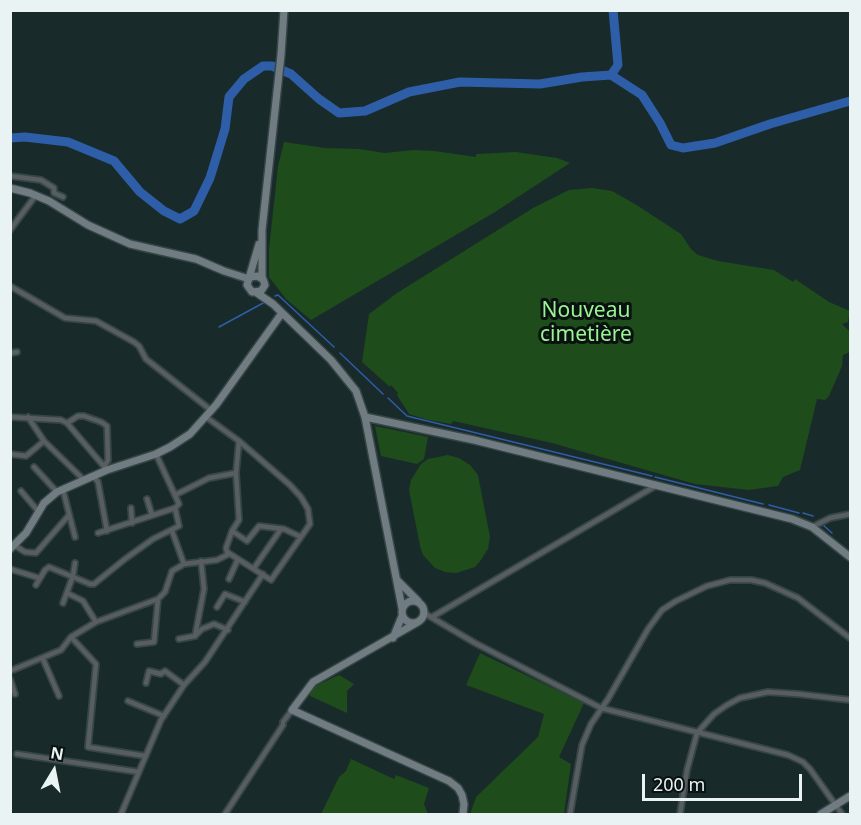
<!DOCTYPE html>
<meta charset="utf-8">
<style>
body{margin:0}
#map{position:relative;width:861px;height:825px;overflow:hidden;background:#192a2b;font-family:"Noto Sans",sans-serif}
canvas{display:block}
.frame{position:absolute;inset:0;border:12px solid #e9f3f4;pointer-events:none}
.north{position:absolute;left:24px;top:741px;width:60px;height:60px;-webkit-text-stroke:4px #0a1111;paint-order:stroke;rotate:10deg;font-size:16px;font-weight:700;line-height:24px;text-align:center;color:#e9f3f4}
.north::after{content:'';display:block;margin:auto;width:21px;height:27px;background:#e9f3f4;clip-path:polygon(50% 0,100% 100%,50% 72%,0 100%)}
.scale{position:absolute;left:642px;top:774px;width:160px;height:27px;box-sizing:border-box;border:3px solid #e9f3f4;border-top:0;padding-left:8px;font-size:18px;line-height:21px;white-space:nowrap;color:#e9f3f4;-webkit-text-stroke:4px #0a1111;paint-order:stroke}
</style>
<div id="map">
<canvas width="861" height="825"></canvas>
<div class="frame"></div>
<div class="north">N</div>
<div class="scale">200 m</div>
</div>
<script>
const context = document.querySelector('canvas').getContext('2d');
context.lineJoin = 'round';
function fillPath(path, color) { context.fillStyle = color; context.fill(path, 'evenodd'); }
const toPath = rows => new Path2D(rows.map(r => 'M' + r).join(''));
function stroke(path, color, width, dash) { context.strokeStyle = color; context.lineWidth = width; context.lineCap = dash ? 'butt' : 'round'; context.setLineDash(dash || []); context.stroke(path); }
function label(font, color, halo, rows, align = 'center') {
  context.font = font + ' "Noto Sans",sans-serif'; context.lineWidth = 6; context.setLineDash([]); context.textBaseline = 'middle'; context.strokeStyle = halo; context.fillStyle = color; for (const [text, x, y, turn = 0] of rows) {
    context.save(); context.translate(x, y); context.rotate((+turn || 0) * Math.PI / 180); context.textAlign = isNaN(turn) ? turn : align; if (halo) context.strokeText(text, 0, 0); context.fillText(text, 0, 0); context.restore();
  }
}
const green = toPath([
 [284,142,325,148,359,149,385,153,413,150,434,151,476,157,476,154,516,152,557,158,570,163,495,212,311,320,286,299,269,277,269,249,278,166],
 [592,188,612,191,635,204,681,234,691,249,698,255,718,261,774,270,793,282,795,279,829,302,850,311,848,322,842,324,850,332,850,352,843,355,842,366,829,396,825,400,817,399,800,470,783,477,778,486,749,490,695,484,552,443,453,421,451,424,428,420,409,414,397,395,398,393,391,385,390,387,362,362,369,314,397,293,533,208,569,190],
 [375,426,428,437,424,459,417,464,381,456],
 [448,455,459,458,470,465,478,475,490,537,488,549,481,560,475,567,456,573,445,572,435,568,423,555,420,546,409,490,411,480,421,464,428,459],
 [480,653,584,703,559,757,571,764,564,814,470,814,476,797,538,737,544,714,466,685],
 [339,675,354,684,347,691,347,713,310,696,310,690,313,687],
 [351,759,394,779,396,775,429,788,424,804,428,814,321,814,339,777,346,771]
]);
const stream = toPath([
 [275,296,278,295,334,347],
 [219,327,265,302],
 [340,353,383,394],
 [388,398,407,416,652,476],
 [655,477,763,504],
 [769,505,799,513],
 [803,513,813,516],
 [822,524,832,533]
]);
const river = toPath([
 [611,75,618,65,613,10],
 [10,138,25,137,68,142,114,161,140,192,164,211,180,219,194,211,210,178,225,129,229,97,244,79,263,66,272,66,291,74,319,99,339,113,365,111,409,92,460,82,540,84,582,77,611,75,642,95,660,123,671,145,683,148,715,143,770,124,850,101]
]);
const street = toPath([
 [10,176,41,180,54,188,54,193,63,197],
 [10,230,36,195],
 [10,286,65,318,96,321,134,342,139,346,146,359,212,411],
 [10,353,17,352],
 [10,417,61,420,67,423,107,470],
 [28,417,44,441,84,480],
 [206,417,239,441,236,473,239,520,232,531,226,548,227,552,271,580,310,524,308,509,301,497,290,485,239,441],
 [67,423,78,416,84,416,101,422,107,426,108,460,104,467],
 [10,454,26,456,44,441],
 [34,467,57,492],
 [94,477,98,482,107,531],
 [63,490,75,537],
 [21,491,38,511],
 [175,495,209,478,236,473],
 [147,499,152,515],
 [131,508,132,523],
 [812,527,830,518,850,514],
 [172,531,184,564],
 [232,531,247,541,259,526,284,529,301,537],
 [98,533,175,508,179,504,156,454],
 [14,545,25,552,36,553,69,515],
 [254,568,281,529],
 [10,569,39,578],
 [229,579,238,559],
 [36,585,45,570,49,567,90,584,94,584,125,559,153,539,179,526,175,508],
 [67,593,83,601,96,622],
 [63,603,73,576,75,563],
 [217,607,225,594,245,602],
 [424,613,475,643,601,708,788,755,803,762,810,769,842,814],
 [432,617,657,485],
 [195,636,204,589,201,561],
 [71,637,96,664,88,747,145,756],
 [179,639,195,636,202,629,214,624,228,630],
 [137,644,154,642,158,599],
 [43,659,59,696],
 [10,671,61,650,71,637,96,622,158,599,165,592,172,571,184,564,217,560,229,554],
 [10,679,15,694],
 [146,683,149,671,161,674,165,671,184,685],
 [128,701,164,716],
 [283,722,292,710],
 [17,754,139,772],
 [121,814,161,720,184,685,205,662,263,574],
 [225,814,283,725],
 [570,814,582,745,591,724,608,699,648,629,662,610,676,601,707,586,730,580,751,580,765,583,798,598,850,638],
 [680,814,687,770,697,733,714,714,727,705,740,698,768,692,798,694,850,700]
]);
const secondary = toPath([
 [10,188,30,193,49,201,88,225,130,244,196,259,224,271,249,279],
 [251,277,257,276,263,279,265,285,261,291,252,292,247,285,259,244],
 [262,278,262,230,281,55,284,10],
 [257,293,273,304,331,360,356,391,365,417,402,608],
 [216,405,282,313],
 [365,417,474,440,792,519,812,527,850,557],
 [10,549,26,533,44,503,57,492,107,470,156,454,170,447,190,434,215,406],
 [397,580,418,601],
 '402 612a11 11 0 1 1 22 0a11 11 0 1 1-22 0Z',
 [418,622,313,682,292,710,449,781,458,788,462,795,464,804,463,814],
 [393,638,402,616],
 [821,814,850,796]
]);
const parkNames = [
 ["Nouveau",586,311],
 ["cimetière",586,335]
];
fillPath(green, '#1e4c1b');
stroke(stream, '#2e5ea7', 1.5);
stroke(river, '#2e5ea7', 9);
stroke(street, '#364647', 8);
stroke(secondary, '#364647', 10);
stroke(street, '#575d61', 4.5);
stroke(secondary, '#717c82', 7);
label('21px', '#99f491', '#0a1111', parkNames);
</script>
